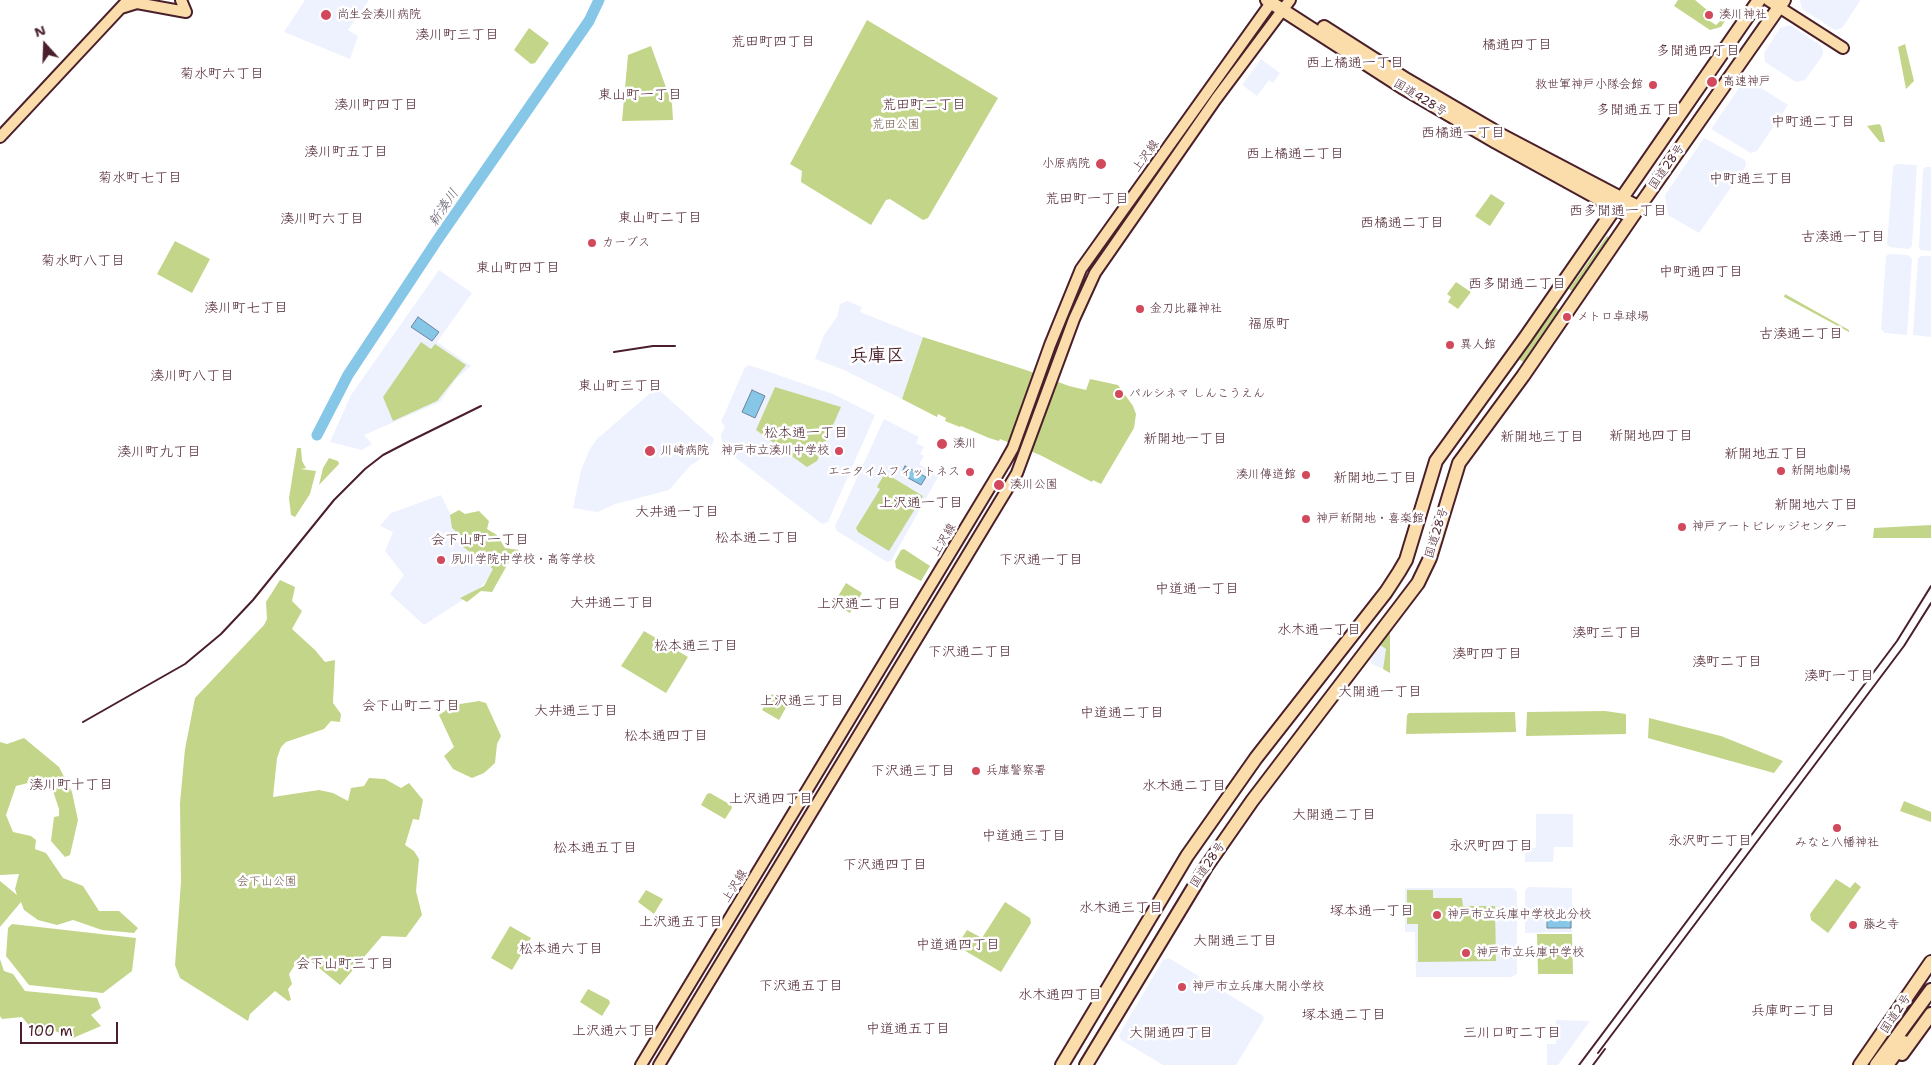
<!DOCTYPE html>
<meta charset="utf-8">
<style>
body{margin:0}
#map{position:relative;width:1931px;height:1065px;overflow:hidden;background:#fff;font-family:"Shantell Sans",sans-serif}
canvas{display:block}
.north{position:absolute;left:20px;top:20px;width:50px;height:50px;-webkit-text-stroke:4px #fff;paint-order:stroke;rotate:340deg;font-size:14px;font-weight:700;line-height:20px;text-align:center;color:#4a1f2b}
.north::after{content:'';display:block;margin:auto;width:18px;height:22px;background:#4a1f2b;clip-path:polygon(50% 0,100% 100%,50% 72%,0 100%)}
.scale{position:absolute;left:20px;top:1022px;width:98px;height:22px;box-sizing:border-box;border:2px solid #4a1f2b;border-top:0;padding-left:6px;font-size:15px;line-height:18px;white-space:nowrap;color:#4a1f2b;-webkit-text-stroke:4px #fff;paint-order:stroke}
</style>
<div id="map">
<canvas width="1931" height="1065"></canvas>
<div class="north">N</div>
<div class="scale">100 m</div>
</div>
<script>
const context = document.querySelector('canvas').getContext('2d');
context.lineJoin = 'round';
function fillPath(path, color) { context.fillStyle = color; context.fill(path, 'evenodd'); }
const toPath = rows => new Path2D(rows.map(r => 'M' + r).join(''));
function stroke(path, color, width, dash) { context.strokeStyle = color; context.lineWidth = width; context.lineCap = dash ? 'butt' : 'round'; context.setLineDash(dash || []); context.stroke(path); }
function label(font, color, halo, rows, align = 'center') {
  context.font = font + ' "Shantell Sans","Klee One",sans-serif'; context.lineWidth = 5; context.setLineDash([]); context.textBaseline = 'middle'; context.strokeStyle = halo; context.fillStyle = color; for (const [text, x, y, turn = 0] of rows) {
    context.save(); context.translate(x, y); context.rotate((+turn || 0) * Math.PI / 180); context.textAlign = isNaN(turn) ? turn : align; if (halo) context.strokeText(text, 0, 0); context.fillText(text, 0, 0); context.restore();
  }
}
const built = toPath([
 [305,0,369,0,348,30,358,36,350,59,284,32],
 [1800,0,1859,0,1860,1,1842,28,1835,30,1802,9],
 [1790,25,1820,45,1823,50,1823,55,1805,80,1796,82,1765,62,1764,53,1780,28],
 [1261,59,1280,73,1273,83,1269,80,1257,96,1242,85],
 [1753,83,1788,105,1757,151,1751,153,1711,129,1741,85],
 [1704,138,1745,160,1746,166,1699,233,1668,215,1665,195],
 [1896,164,1917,165,1912,246,1909,249,1890,247,1887,244,1893,167],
 [1926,167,1931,167,1931,251,1920,250,1919,247,1923,169],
 [1889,254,1908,255,1912,259,1907,335,1885,333,1881,329,1886,256],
 [1921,256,1931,256,1931,337,1913,335,1918,258],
 [439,270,472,293,437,342,471,366,456,379,440,402,364,435,372,444,362,450,330,442,351,395],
 [847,301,862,307,860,312,923,337,902,399,844,370,815,359,824,335,837,317,840,304],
 [749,365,833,394,875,415,828,522,822,524,723,448,721,435,725,426,721,422,745,367],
 [655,389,659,390,714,439,709,453,690,466,669,490,615,504,598,512,573,508,581,470,590,449,597,439],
 [884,419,919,437,916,443,924,447,920,454,924,456,919,464,938,477,891,561,887,562,837,531,835,526],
 [441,495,461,536,458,541,479,550,497,569,478,590,424,625,390,594,404,575,385,551,393,532,380,526,391,513],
 [1380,645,1386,649,1383,669,1372,664,1370,660],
 [1536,814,1573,814,1573,847,1554,847,1553,862,1525,862,1525,848,1536,848],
 [1528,887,1572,888,1572,932,1525,933,1525,891],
 [1405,888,1513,888,1517,892,1517,974,1511,977,1416,977,1415,932,1405,932],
 [1169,958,1262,1015,1264,1019,1236,1065,1163,1065,1121,1040,1119,1035,1163,960],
 [1556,1020,1590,1021,1558,1065,1547,1065,1547,1044,1556,1044]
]);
const green = toPath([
 [1678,0,1695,0,1707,10,1705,18,1716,25,1722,19,1725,21,1721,27,1710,30,1674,6],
 [867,20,998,98,928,218,923,220,890,199,886,200,871,225,801,182,802,171,790,164],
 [529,28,549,43,535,63,531,64,514,50],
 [1905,44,1914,81,1906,89,1898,47],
 [651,46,672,104,673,120,622,121,628,55],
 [1879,124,1881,126,1885,142,1880,142,1867,126],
 [1491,194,1505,203,1490,226,1475,216],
 [1607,236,1609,237,1572,291,1569,289],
 [175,241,210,259,192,293,157,274],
 [1456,282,1471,292,1458,309,1448,302,1451,297,1447,294],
 [1785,294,1849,330,1849,332,1784,297],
 [1555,307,1559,310,1523,362,1518,358],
 [923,337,1026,370,1069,386,1086,390,1090,379,1118,385,1133,406,1136,414,1134,428,1101,484,1093,480,1092,482,1040,455,1000,439,999,441,989,438,961,426,960,427,945,421,946,418,938,414,937,417,902,399],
 [421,342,431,349,435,344,466,365,437,401,393,421,383,397],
 [775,387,841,407,817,461,807,467,756,430],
 [297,448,301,448,302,461,306,468,301,469,316,471,310,494,295,517,291,515,289,498],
 [329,458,338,461,339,464,319,485,323,468],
 [885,473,923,496,889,551,858,532,856,528,880,489,877,487],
 [459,510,465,514,479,511,489,521,487,529,497,535,505,548,519,550,510,560,492,592,481,591,467,602,460,598,484,586,493,569,462,546,459,534,452,528,450,515],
 [1931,525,1931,538,1873,538,1874,528],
 [904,549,930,566,921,581,896,568,895,561,901,550],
 [280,580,295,587,292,601,302,611,292,629,315,650,325,662,335,660,333,703,341,714,340,722,331,721,324,729,286,742,281,747,277,758,273,797,319,790,333,793,348,801,351,788,364,786,369,778,385,779,401,788,409,783,423,800,419,820,413,819,405,845,414,851,419,859,416,891,422,915,406,937,382,936,340,985,308,959,298,960,289,974,292,984,288,989,291,1000,288,1001,275,991,250,1014,248,1021,180,978,175,965,181,882,180,803,185,749,195,698,264,625,267,619,266,602],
 [846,583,862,593,850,613,834,603],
 [644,631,688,657,666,693,621,666],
 [1390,632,1390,673,1383,669,1386,649,1380,645],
 [772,694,788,704,779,720,762,710],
 [479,701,486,703,501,736,497,744,495,763,484,773,472,778,453,769,444,756,454,747,439,715,454,705],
 [1605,711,1626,714,1626,734,1526,736,1527,712],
 [1515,712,1516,732,1406,734,1407,715,1409,713],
 [1649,718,1721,736,1783,761,1774,773,1648,738],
 [24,738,59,767,72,792,78,820,70,855,65,857,51,841,54,817,59,816,59,809,51,785,32,782,16,786,6,815,13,832,31,836,36,840,35,849,46,853,63,878,83,886,99,911,119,911,138,928,134,933,102,930,73,920,57,925,38,920,24,910,21,902,0,927,0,881,17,895,15,889,19,874,0,875,0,742,7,744],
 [710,793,731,805,732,808,725,819,701,805,707,794],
 [1904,801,1931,812,1931,822,1900,811],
 [1836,879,1850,888,1855,882,1861,887,1828,933,1811,920,1810,914],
 [646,890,663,899,654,914,638,902],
 [1407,890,1433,890,1433,898,1462,898,1463,906,1495,906,1496,961,1418,962,1418,924,1407,924],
 [1005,902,1030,918,1031,923,1001,972,957,946,967,930,982,938],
 [12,924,136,938,132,971,103,993,29,985,6,956,8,928],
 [510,926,531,938,512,970,491,958],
 [1537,934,1572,934,1573,974,1538,974],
 [0,959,4,971,13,974,25,991,97,998,101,1008,91,1015,101,1026,73,1038,55,1031,38,1036,22,1017,2,1019,0,1016],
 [588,989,609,1000,610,1003,602,1016,580,1002]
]);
const water = toPath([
 [418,317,439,332,432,341,411,327,418,317],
 [752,390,765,396,755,418,742,412,752,390],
 [905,466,926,477,921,485,901,474,905,466],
 [1547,917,1571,917,1571,928,1547,928,1547,917]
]);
const river = toPath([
 [317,435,348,375,438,239,589,21,599,0]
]);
const major = toPath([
 [181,0,186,12],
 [1768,0,1843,48],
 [121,8,137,3,186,12],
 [0,137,128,0],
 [641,1065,1004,464,1013,448,1050,345,1081,269,1273,0],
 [659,1065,1017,473,1074,319,1095,273,1216,99,1290,0]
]);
const highway = toPath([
 [1267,0,1402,87,1496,142,1632,217],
 [1324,27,1407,80,1501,135,1638,207],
 [1902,1054,1931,1014],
 [1062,1065,1187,856,1256,758,1386,592,1399,572,1406,560,1436,461,1525,338,1759,0],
 [1086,1065,1206,867,1252,801,1418,583,1430,558,1459,463,1523,376,1632,217,1784,0],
 [1860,1065,1931,962],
 [1876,1065,1931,990],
 [1887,1065,1904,1042]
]);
const rail = toPath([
 [614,352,653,346,675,346],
 [83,722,185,664,221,634,253,600,334,500,365,469,383,455,410,441,481,406],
 [1598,1053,1904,646,1931,603],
 [1579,1065,1897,641,1931,586],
 [1593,1065,1605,1049]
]);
const markers = [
 [326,15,6,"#d1495b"],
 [1709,15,5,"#d1495b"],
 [1712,82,6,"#d1495b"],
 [1653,85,5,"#d1495b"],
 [1101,164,6,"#d1495b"],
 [592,243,5,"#d1495b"],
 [1140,309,5,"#d1495b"],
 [1567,317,5,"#d1495b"],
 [1450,345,5,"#d1495b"],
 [1119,394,5,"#d1495b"],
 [942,444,6,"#d1495b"],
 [650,451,6,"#d1495b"],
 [839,451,5,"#d1495b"],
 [1781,471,5,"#d1495b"],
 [970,472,5,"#d1495b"],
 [1306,475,5,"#d1495b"],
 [999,485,6,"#d1495b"],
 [1306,519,5,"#d1495b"],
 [1682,527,5,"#d1495b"],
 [441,560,5,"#d1495b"],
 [976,771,5,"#d1495b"],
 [1837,828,5,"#d1495b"],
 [1437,915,5,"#d1495b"],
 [1853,925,5,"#d1495b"],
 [1466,953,5,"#d1495b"],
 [1182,987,5,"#d1495b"]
];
const poiNames = [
 ["尚生会湊川病院",337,15],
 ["湊川神社",1719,15],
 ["高速神戸",1723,82],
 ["救世軍神戸小隊会館",1643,85,"right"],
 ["小原病院",1090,164,"right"],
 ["カーブス",602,243],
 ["金刀比羅神社",1150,309],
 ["メトロ卓球場",1577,317],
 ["異人館",1460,345],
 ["パルシネマ しんこうえん",1129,394],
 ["湊川",953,444],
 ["川崎病院",661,451],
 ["神戸市立湊川中学校",829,451,"right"],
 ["新開地劇場",1791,471],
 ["エニタイムフィットネス",960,472,"right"],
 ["湊川傳道館",1296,475,"right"],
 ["湊川公園",1010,485],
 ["神戸新開地・喜楽館",1316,519],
 ["神戸アートビレッジセンター",1692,527],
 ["夙川学院中学校・高等学校",451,560],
 ["兵庫警察署",986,771],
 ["みなと八幡神社",1837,843,"center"],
 ["神戸市立兵庫中学校北分校",1447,915],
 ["藤之寺",1863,925],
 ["神戸市立兵庫中学校",1476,953],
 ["神戸市立兵庫大開小学校",1192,987]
];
const streetNames = [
 ["国道428号",1420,98,31],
 ["上沢線",1146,156,-54],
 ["国道28号",1667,167,-55],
 ["国道28号",1437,533,-73],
 ["上沢線",944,540,-59],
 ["国道28号",1208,865,-56],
 ["上沢線",735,886,-58],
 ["国道2号",1896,1014,-56]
];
const parkNames = [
 ["荒田公園",896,125],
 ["会下山公園",267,882]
];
const neighbourhoodNames = [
 ["湊川町三丁目",457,35],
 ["荒田町四丁目",773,42],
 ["橘通四丁目",1517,45],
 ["多聞通四丁目",1698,51],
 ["西上橘通一丁目",1355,63],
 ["菊水町六丁目",222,74],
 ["東山町一丁目",640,95],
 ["湊川町四丁目",376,105],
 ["荒田町二丁目",924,105],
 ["多聞通五丁目",1638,110],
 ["中町通二丁目",1813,122],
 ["西橘通一丁目",1463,133],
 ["湊川町五丁目",346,152],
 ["西上橘通二丁目",1295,154],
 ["菊水町七丁目",140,178],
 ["中町通三丁目",1751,179],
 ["荒田町一丁目",1087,199],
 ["西多聞通一丁目",1618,211],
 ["東山町二丁目",660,218],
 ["湊川町六丁目",322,219],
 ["西橘通二丁目",1402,223],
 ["古湊通一丁目",1843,237],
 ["菊水町八丁目",83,261],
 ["東山町四丁目",518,268],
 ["中町通四丁目",1701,272],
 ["西多聞通二丁目",1517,284],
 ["湊川町七丁目",246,308],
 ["福原町",1269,324],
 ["古湊通二丁目",1801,334],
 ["湊川町八丁目",192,376],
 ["東山町三丁目",620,386],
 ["松本通一丁目",806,433],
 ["新開地四丁目",1651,436],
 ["新開地三丁目",1542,437],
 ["新開地一丁目",1185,439],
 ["湊川町九丁目",159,452],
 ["新開地五丁目",1766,454],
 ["新開地二丁目",1375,478],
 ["上沢通一丁目",921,503],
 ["新開地六丁目",1816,505],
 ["大井通一丁目",677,512],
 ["松本通二丁目",757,538],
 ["会下山町一丁目",480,540],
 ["下沢通一丁目",1041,560],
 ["中道通一丁目",1197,589],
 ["大井通二丁目",612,603],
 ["上沢通二丁目",859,604],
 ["水木通一丁目",1319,630],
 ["湊町三丁目",1607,633],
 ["松本通三丁目",696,646],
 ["下沢通二丁目",970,652],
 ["湊町四丁目",1487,654],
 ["湊町二丁目",1727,662],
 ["湊町一丁目",1839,676],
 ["大開通一丁目",1380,692],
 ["上沢通三丁目",802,701],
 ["会下山町二丁目",411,706],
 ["大井通三丁目",576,711],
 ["中道通二丁目",1122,713],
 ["松本通四丁目",666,736],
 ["下沢通三丁目",913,771],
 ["湊川町十丁目",71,785],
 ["水木通二丁目",1184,786],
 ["上沢通四丁目",771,799],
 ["大開通二丁目",1334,815],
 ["中道通三丁目",1024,836],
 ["永沢町二丁目",1710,841],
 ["永沢町四丁目",1491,846],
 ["松本通五丁目",595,848],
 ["下沢通四丁目",885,865],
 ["水木通三丁目",1121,908],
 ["塚本通一丁目",1372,911],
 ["上沢通五丁目",681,922],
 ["大開通三丁目",1235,941],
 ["中道通四丁目",958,945],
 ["松本通六丁目",561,949],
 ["会下山町三丁目",345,964],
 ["下沢通五丁目",801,986],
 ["水木通四丁目",1060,995],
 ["兵庫町二丁目",1793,1011],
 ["塚本通二丁目",1344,1015],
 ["中道通五丁目",908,1029],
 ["上沢通六丁目",614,1031],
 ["大開通四丁目",1171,1033],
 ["三川口町二丁目",1512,1033]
];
const waterNames = [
 ["新湊川",444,208,-56]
];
const districtNames = [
 ["兵庫区",877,356]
];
fillPath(built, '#eef2fe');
fillPath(green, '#c3d589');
fillPath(water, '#86c6e6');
stroke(water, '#6e839b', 1);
stroke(river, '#86c6e6', 11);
stroke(major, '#4a1f2b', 14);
stroke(highway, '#4a1f2b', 16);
stroke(major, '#faddab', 10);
stroke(highway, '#faddab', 12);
stroke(rail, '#4a1f2b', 2);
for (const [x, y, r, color] of markers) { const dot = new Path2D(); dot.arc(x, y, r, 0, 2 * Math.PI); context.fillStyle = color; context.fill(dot); stroke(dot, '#fff', 2); }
label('12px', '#4a1f2b', '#fff', poiNames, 'left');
label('12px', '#4a1f2b', '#fff', streetNames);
label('12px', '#6e5647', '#fff', parkNames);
label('14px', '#4a1f2b', '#fff', neighbourhoodNames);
label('italic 14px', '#5f596c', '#fff', waterNames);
label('bold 18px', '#4a1f2b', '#fff', districtNames);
</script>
